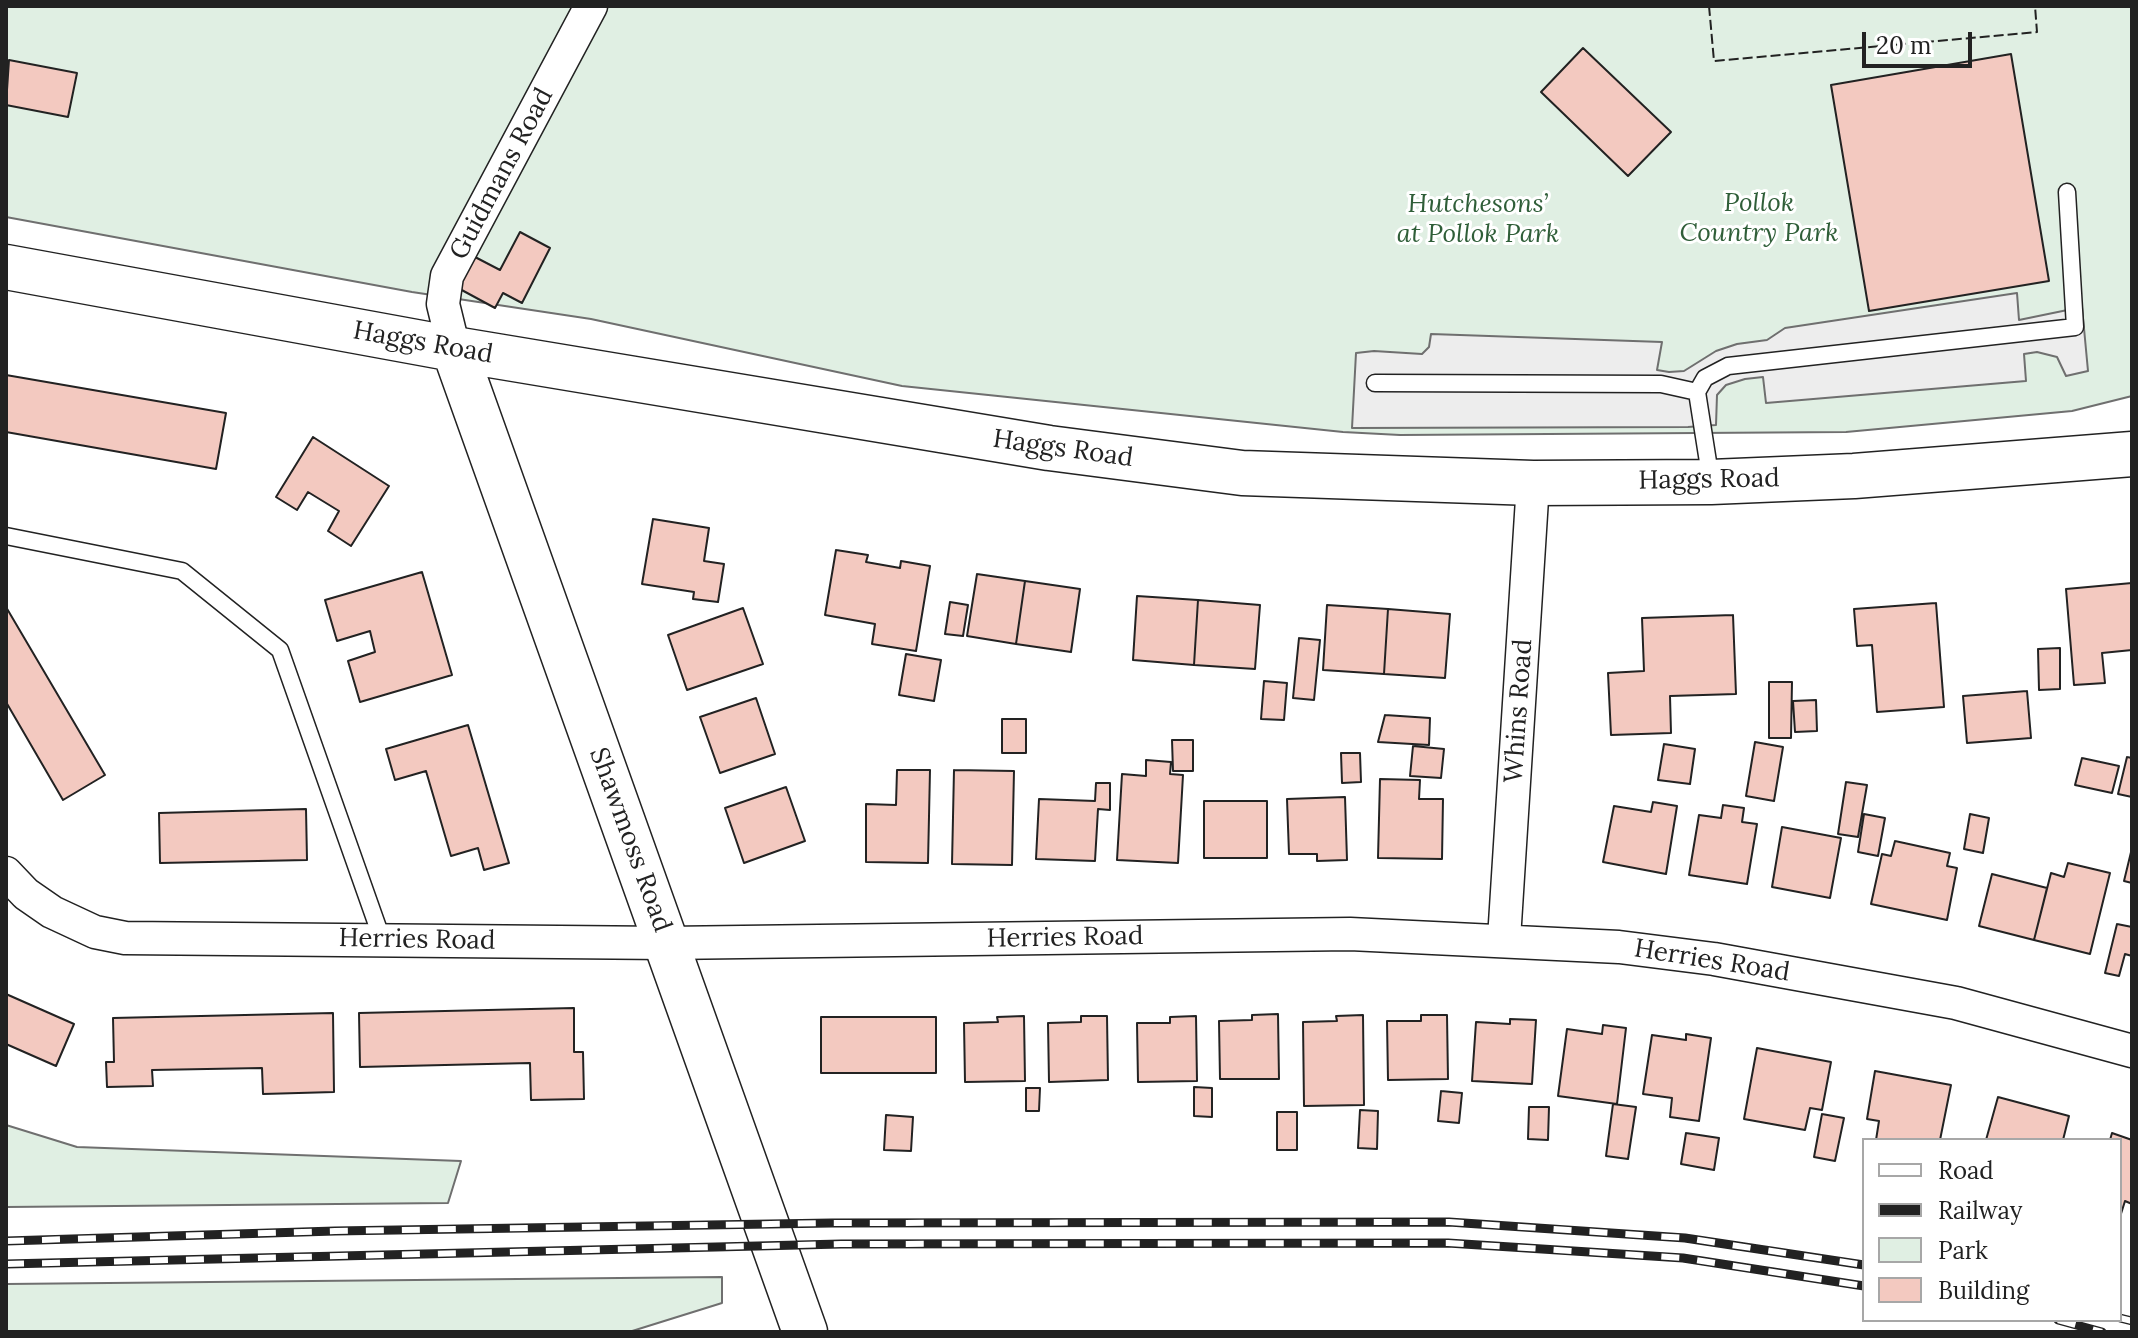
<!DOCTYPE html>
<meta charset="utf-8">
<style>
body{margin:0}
#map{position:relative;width:2138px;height:1338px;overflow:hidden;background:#fff;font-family:Lora,serif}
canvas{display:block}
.frame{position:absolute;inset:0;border:8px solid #222;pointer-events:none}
.legend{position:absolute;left:1862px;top:1138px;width:260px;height:184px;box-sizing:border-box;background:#fff;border:2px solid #a7a7a7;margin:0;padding:10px 14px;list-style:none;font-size:24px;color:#222}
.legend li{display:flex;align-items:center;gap:16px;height:40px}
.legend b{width:40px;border:2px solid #a7a7a7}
.scale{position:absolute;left:1862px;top:32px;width:110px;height:36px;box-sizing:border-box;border:4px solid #222;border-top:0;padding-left:10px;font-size:24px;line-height:28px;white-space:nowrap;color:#222;-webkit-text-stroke:6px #fff;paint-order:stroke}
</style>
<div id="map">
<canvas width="2138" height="1338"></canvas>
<div class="frame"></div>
<ul class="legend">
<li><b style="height:10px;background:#fff"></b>Road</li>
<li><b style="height:10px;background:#222"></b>Railway</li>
<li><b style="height:22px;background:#e0efe3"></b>Park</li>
<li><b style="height:22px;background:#f3c9c0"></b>Building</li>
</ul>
<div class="scale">20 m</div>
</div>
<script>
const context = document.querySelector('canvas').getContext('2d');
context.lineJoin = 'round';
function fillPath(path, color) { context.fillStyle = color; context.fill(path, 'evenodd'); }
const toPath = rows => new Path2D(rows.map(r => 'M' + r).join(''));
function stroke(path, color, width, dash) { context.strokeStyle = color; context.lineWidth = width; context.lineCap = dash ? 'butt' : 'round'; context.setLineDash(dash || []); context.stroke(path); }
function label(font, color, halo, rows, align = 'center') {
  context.font = font + ' Lora,serif'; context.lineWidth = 6; context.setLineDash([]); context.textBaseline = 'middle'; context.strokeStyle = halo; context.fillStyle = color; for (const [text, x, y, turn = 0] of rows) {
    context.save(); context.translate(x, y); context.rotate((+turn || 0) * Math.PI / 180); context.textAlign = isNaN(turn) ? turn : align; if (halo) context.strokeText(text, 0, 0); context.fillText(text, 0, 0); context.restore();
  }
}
const green = toPath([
 [6,6,2132,6,2132,396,2072,411,1846,432,1400,435,1343,432,902,386,591,319,412,292,6,217,6,6],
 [6,1125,77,1147,461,1161,448,1203,6,1207,6,1125],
 [722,1277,722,1303,629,1332,6,1332,6,1284,722,1277]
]);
const parking = toPath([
 [2017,293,2019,320,2082,307,2088,371,2066,376,2057,357,2037,352,2024,354,2026,381,1766,403,1763,377,1745,379,1726,385,1717,395,1716,425,1688,427,1352,428,1356,353,1374,351,1422,354,1429,347,1431,334,1662,342,1657,370,1669,372,1684,371,1716,351,1737,344,1767,340,1785,328,2017,293]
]);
const building = toPath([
 [1583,48,1671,132,1628,176,1541,92,1583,48],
 [2011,54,2049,281,1869,311,1831,85,2011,54],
 [9,60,77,73,68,117,6,105,9,60],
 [520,232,550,248,522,303,503,293,495,308,458,288,475,257,500,270,520,232],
 [6,375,226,413,216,469,6,432,6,375],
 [313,437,389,486,351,546,328,531,339,511,308,492,297,510,276,497,313,437],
 [653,519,709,528,704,561,724,564,718,602,693,599,694,592,642,584,653,519],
 [836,550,868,555,866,562,900,568,901,561,930,566,916,651,872,644,875,624,825,615,836,550],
 [422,572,452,675,360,702,348,661,375,652,370,631,337,641,325,600,422,572],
 [977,574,1025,581,1016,644,967,636,977,574],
 [1025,581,1080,589,1071,652,1016,644,1025,581],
 [2132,583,2132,650,2102,653,2105,683,2074,685,2066,589,2132,583],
 [1137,596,1198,600,1194,665,1133,660,1137,596],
 [1198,600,1260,605,1255,669,1194,665,1198,600],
 [950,602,968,605,963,636,945,634,950,602],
 [1936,603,1944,707,1877,712,1872,645,1857,646,1854,609,1936,603],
 [1327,605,1388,609,1384,674,1323,670,1327,605],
 [6,607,105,775,63,800,6,702,6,607],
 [743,608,763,664,687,690,668,635,743,608],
 [1388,609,1450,614,1445,678,1384,674,1388,609],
 [1733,615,1736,694,1670,696,1671,733,1611,735,1608,673,1644,671,1642,618,1733,615],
 [1299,638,1320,640,1314,700,1293,698,1299,638],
 [2060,648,2060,689,2039,690,2038,649,2060,648],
 [906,654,941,660,934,701,899,695,906,654],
 [1264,681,1287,683,1284,720,1261,719,1264,681],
 [1769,682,1792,682,1791,738,1769,738,1769,682],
 [2027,691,2031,738,1967,743,1963,696,2027,691],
 [756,698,775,754,720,773,700,717,756,698],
 [1816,700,1817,731,1795,732,1793,701,1816,700],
 [1385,715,1430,718,1429,745,1378,742,1385,715],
 [1002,719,1026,719,1026,753,1002,753,1002,719],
 [468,725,509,863,484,870,478,848,451,856,426,771,395,780,386,749,468,725],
 [1172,740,1193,740,1193,771,1173,771,1172,740],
 [1755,742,1783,747,1774,801,1746,796,1755,742],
 [1664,744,1695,749,1690,784,1658,780,1664,744],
 [1413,746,1444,749,1441,778,1410,776,1413,746],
 [1341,753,1360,753,1361,782,1342,783,1341,753],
 [2127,757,2132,758,2132,797,2118,794,2127,757],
 [2082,758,2119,766,2112,793,2075,785,2082,758],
 [1146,760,1171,762,1170,774,1183,775,1178,863,1117,860,1122,774,1146,776,1146,760],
 [897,770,930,770,928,863,866,862,866,804,896,805,897,770],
 [954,770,1014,771,1012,865,952,864,954,770],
 [1380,779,1420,780,1419,799,1443,799,1442,859,1378,858,1380,779],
 [1846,782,1867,785,1858,837,1838,834,1846,782],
 [1096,783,1110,783,1110,810,1098,809,1095,861,1036,859,1039,799,1095,801,1096,783],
 [786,787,805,841,744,863,725,808,786,787],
 [1345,797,1347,860,1317,861,1317,854,1289,854,1287,799,1345,797],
 [1204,801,1267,801,1267,858,1204,858,1204,801],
 [1653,802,1677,806,1666,874,1603,862,1614,806,1651,812,1653,802],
 [1723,805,1744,808,1742,822,1757,824,1747,884,1689,875,1699,815,1721,818,1723,805],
 [306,809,307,860,160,863,159,813,306,809],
 [1864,814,1885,818,1878,856,1858,852,1864,814],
 [1970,814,1989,818,1983,853,1964,849,1970,814],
 [1782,827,1841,838,1830,898,1772,887,1782,827],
 [1895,841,1950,853,1947,866,1957,868,1947,920,1871,904,1882,854,1891,856,1895,841],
 [2132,848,2132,883,2124,881,2132,848],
 [2068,863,2110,873,2090,954,2034,940,2051,873,2064,877,2068,863],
 [1992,874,2047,888,2034,940,1979,926,1992,874],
 [2117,924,2132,927,2132,956,2125,954,2119,976,2105,973,2117,924],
 [6,994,74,1024,56,1066,6,1044,6,994],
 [574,1008,574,1052,583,1052,584,1099,531,1100,530,1063,360,1067,359,1013,574,1008],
 [333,1013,334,1092,263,1094,262,1068,152,1070,153,1086,107,1087,106,1062,114,1062,113,1018,333,1013],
 [1278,1014,1279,1079,1220,1079,1219,1021,1252,1020,1252,1015,1278,1014],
 [1363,1015,1364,1105,1304,1106,1303,1022,1337,1021,1336,1016,1363,1015],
 [1421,1015,1447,1015,1448,1079,1388,1080,1387,1021,1421,1021,1421,1015],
 [1024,1016,1025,1081,965,1082,964,1023,998,1022,997,1017,1024,1016],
 [1081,1016,1107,1016,1108,1080,1049,1082,1048,1023,1081,1022,1081,1016],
 [1196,1016,1197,1081,1138,1082,1137,1023,1170,1023,1170,1017,1196,1016],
 [821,1017,936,1017,936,1073,821,1073,821,1017],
 [1510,1019,1536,1020,1532,1084,1472,1081,1476,1022,1510,1024,1510,1019],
 [1603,1025,1626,1028,1617,1104,1558,1096,1567,1029,1602,1034,1603,1025],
 [1686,1034,1711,1038,1699,1121,1670,1117,1672,1098,1643,1094,1652,1035,1686,1040,1686,1034],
 [1757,1048,1831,1062,1822,1110,1810,1108,1805,1130,1744,1119,1757,1048],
 [1875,1071,1951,1085,1940,1140,1876,1140,1879,1121,1867,1119,1875,1071],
 [1194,1087,1212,1088,1212,1117,1194,1116,1194,1087],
 [1026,1088,1040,1088,1039,1111,1026,1111,1026,1088],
 [1441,1091,1462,1093,1459,1123,1438,1121,1441,1091],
 [1998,1097,2069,1116,2063,1140,1986,1140,1998,1097],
 [1613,1104,1636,1107,1628,1159,1606,1156,1613,1104],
 [1529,1107,1549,1107,1548,1140,1528,1139,1529,1107],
 [1360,1110,1378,1111,1377,1149,1358,1148,1360,1110],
 [1277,1112,1297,1112,1297,1150,1277,1150,1277,1112],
 [1822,1114,1844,1118,1835,1161,1814,1157,1822,1114],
 [886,1115,913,1117,911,1151,884,1150,886,1115],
 [1686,1133,1719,1138,1714,1170,1681,1164,1686,1133],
 [2112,1133,2132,1140,2132,1204,2125,1201,2120,1217,2120,1140,2110,1140,2112,1133]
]);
const lane = toPath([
 [1375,383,1661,384,1697,392,1705,378,1728,366,2075,327,2067,192],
 [1697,392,1711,481],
 [6,536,182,571,280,650,382,939]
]);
const street = toPath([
 [454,349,443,304,447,276,591,6],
 [6,873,26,894,52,912,95,932,125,938,667,943,1350,934,1619,947,1714,959,1956,1003,2132,1051],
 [1504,939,1533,483]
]);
const secondary = toPath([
 [6,267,454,349,1049,448,1242,473,1533,483,1711,482,1854,476,2132,454],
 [454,349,805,1332]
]);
const rail = toPath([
 [6,1241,335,1231,832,1223,1449,1222,1685,1238,1864,1265],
 [6,1264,841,1244,1448,1243,1683,1258,1864,1286],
 [2120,1318,2132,1321],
 [2058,1320,2102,1332]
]);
const fence = toPath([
 [1709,6,1714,61,2037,32,2035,6]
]);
const streetNames = [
 ["Guidmans Road",502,174,-62],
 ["Haggs Road",423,343,10],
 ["Haggs Road",1063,449,8],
 ["Haggs Road",1709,480,-1],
 ["Whins Road",1519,711,-86],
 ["Shawmoss Road",630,840,70],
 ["Herries Road",1065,938,-1],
 ["Herries Road",417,940,1],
 ["Herries Road",1712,961,9]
];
const parkNames = [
 ["Pollok",1759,204],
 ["Country Park",1759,234],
 ["Hutchesons’",1478,205],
 ["at Pollok Park",1478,235]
];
fillPath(green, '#e0efe3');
stroke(green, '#6f6f6f', 2);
fillPath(parking, '#ededed');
stroke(parking, '#6f6f6f', 2);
fillPath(building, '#f3c9c0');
stroke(building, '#222', 2);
stroke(lane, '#222', 19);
stroke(street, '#222', 35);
stroke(secondary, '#222', 47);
stroke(lane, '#fff', 16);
stroke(street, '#fff', 32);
stroke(secondary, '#fff', 44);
stroke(rail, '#222', 9);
stroke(rail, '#fff', 6, [18]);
stroke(fence, '#222', 2, [10, 4]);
label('26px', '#222', '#fff', streetNames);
label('italic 26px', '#2f5e38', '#fff', parkNames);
</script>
